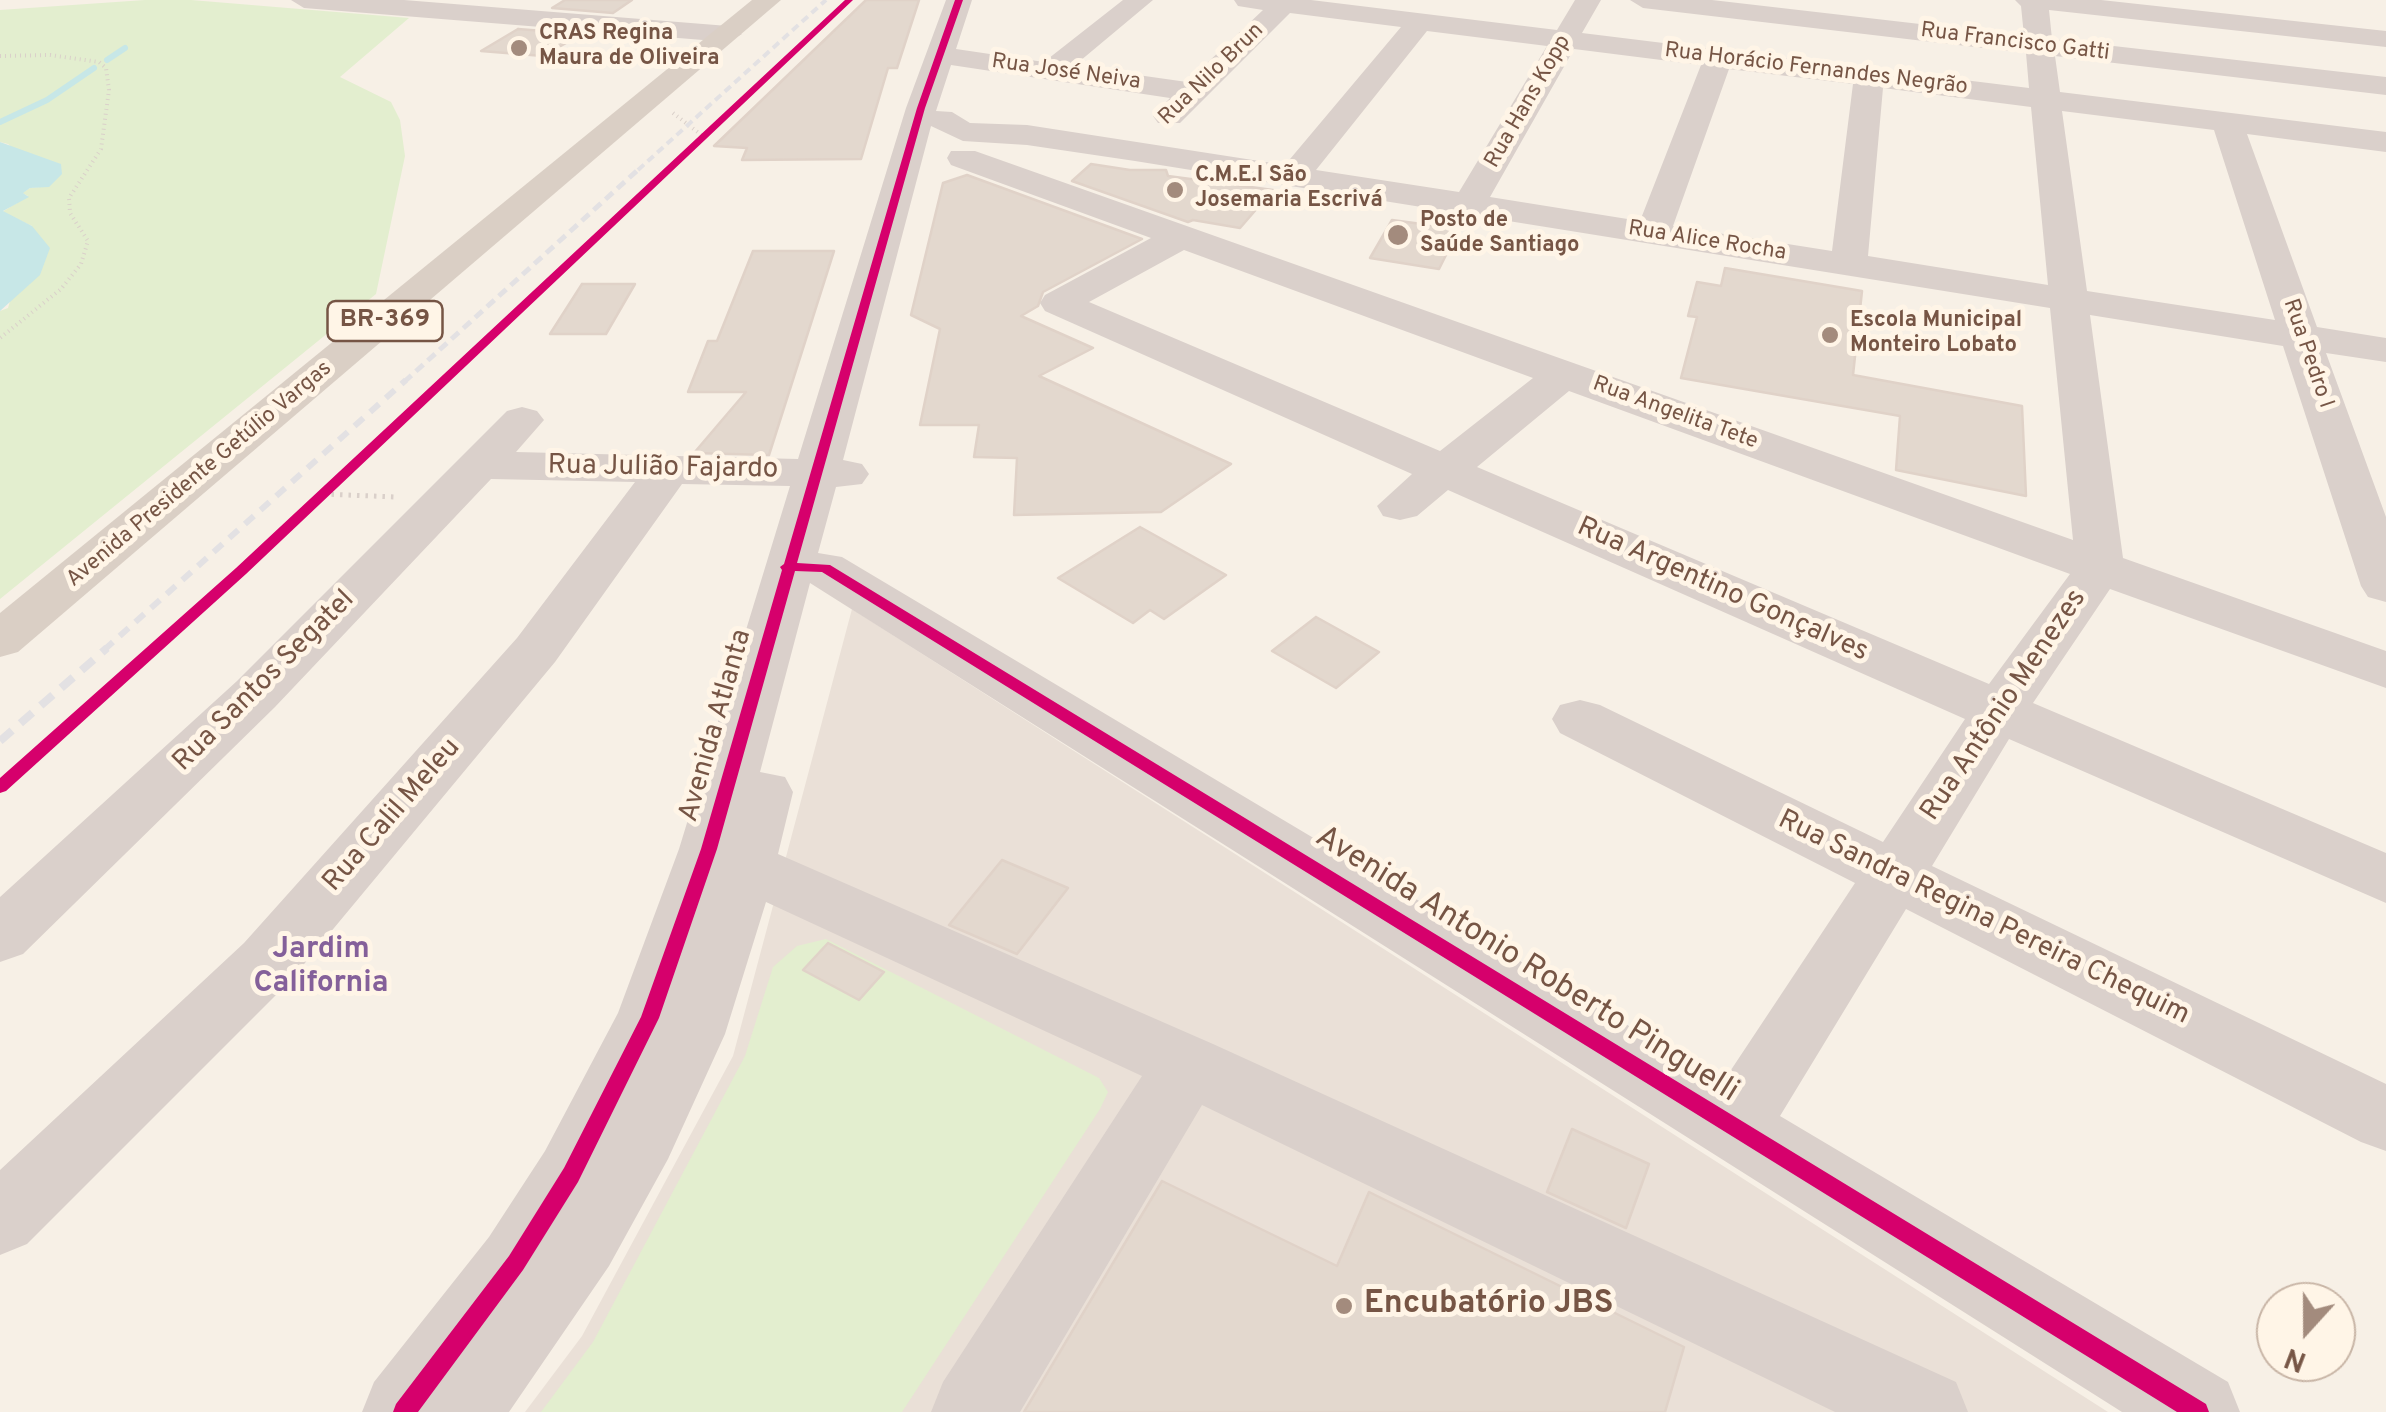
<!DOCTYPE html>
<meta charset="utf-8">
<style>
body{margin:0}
#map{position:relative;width:2386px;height:1412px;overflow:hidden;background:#f7f0e6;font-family:Overpass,sans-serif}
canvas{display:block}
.north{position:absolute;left:2256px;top:1282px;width:100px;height:100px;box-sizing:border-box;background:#fff5e7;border:2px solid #c8b5a6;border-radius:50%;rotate:201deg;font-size:28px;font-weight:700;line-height:40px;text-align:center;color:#765545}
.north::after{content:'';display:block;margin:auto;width:35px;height:45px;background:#a38b7d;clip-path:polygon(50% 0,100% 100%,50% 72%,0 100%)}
</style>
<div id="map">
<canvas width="2386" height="1412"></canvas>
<div class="north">N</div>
</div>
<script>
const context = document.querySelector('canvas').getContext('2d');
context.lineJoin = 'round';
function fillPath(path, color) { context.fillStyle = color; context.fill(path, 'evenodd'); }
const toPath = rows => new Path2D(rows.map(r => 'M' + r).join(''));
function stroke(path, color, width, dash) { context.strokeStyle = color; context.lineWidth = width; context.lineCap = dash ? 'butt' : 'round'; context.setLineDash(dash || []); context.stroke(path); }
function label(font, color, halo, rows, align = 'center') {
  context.font = font + ' Overpass,sans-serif'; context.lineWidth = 10; context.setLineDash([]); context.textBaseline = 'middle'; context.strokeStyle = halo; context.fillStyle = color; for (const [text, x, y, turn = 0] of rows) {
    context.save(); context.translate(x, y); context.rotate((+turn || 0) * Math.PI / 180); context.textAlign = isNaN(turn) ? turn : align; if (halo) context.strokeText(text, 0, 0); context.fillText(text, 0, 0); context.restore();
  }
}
const industrial = toPath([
 [852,609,2108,1412,525,1412,582,1336,733,1056]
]);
const green = toPath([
 [145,0,191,0,409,18,340,77,391,102,400,120,405,156,376,294,0,599,0,311,8,308,32,226,2,212,28,196,22,193,30,188,49,186,8,144,0,142,0,10],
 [826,939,1099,1078,1108,1092,1100,1109,902,1412,541,1412,593,1342,745,1056,773,967,797,946]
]);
const water = toPath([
 [0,142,61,164,62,174,49,187,30,188,23,193,29,197,3,211,32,226,50,248,40,275,0,311]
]);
const stream = toPath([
 [107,60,125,48],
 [0,122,47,100,94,68]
]);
const building = toPath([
 [565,0,632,0,613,13,552,8,565,0],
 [866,0,919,0,897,68,888,68,861,159,742,160,747,148,714,146,866,0],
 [518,29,582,34,543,56,481,51,518,29],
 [1091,164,1130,170,1166,170,1168,176,1273,190,1240,228,1193,220,1188,222,1072,181,1091,164],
 [967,175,1142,239,1043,292,1038,306,1021,316,1093,348,1039,376,1231,464,1161,512,1014,515,1017,458,974,457,979,425,920,425,940,329,911,315,943,183,967,175],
 [1392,220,1459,229,1439,269,1370,258,1392,220],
 [753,251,834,251,769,455,694,453,746,392,688,392,708,341,717,341,753,251],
 [1725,268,1862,291,1853,375,2022,406,2026,496,1896,470,1900,416,1681,378,1697,317,1688,316,1697,282,1721,286,1725,268],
 [582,284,635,284,606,334,550,334,582,284],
 [1140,527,1226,575,1164,619,1150,610,1133,623,1058,578,1140,527],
 [1316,617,1379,652,1336,688,1272,651,1316,617],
 [1002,860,1068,888,1017,954,949,925,1002,860],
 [828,943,884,972,859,1000,803,970,828,943],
 [1572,1129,1649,1164,1626,1228,1547,1192,1572,1129],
 [1162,1181,1337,1266,1369,1192,1684,1347,1665,1412,1024,1412,1162,1181]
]);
const pathFar1 = toPath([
 [0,56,50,55,99,62,106,68,109,90,101,149,69,198,70,213,88,241,81,264,61,289,0,338],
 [673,113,704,137]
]);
const path = toPath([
 [323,494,396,497]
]);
const minor = toPath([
 [291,0,404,0,728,26,742,34,728,42,304,8,291,0],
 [946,0,972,0,956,49,1044,62,1123,0,1153,0,1074,66,1187,82,1263,10,1238,6,1234,0,1311,0,1557,30,1575,0,1601,0,1582,33,2029,88,2026,53,1643,8,1630,0,1712,0,2024,36,2021,6,2015,0,2101,0,2386,31,2386,47,2049,10,2052,39,2386,77,2386,95,2055,56,2060,92,2386,132,2386,152,2247,134,2317,327,2386,338,2386,362,2326,353,2386,517,2386,602,2368,597,2361,586,2283,346,2090,315,2123,558,2386,651,2386,688,2110,589,2033,703,2386,853,2386,903,2009,739,1932,866,2386,1084,2386,1151,2361,1142,1906,909,1780,1116,2228,1382,2240,1412,2122,1412,810,583,760,772,785,777,793,792,778,854,1213,1044,1956,1382,1968,1412,1835,1412,1202,1105,1020,1412,931,1412,943,1382,1142,1076,766,902,725,1034,668,1159,609,1266,509,1412,362,1412,374,1382,489,1237,545,1151,618,1013,679,849,790,486,682,484,555,662,290,981,27,1244,0,1255,0,1170,244,943,517,638,635,482,491,479,275,707,23,954,0,962,0,897,237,681,507,411,522,407,537,411,544,420,516,452,798,459,906,108,946,0],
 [1290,13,1401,27,1285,165,1027,125,970,123,952,112,936,111,951,65,1170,98,1153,116,1158,123,1180,123,1290,13],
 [1427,31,1547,46,1459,192,1316,170,1427,31],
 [1574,49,1701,65,1640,221,1490,197,1574,49],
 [1729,69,1853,84,1832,251,1673,226,1729,69],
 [1883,88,2031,107,2048,285,1868,256,1883,88],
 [2062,111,2214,130,2275,320,2087,291,2062,111],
 [931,126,963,141,1027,145,1135,161,2050,308,2073,540,975,151,951,151,947,158,951,165,1151,238,1045,295,1040,303,1045,311,1412,474,1377,506,1383,516,1400,520,1417,516,1448,490,1965,719,1883,842,1600,705,1580,700,1560,705,1552,719,1560,733,1855,883,1723,1082,842,557,818,553,836,487,862,484,869,474,862,464,843,460,931,126],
 [1184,250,1533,378,1440,451,1089,302,1184,250],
 [1569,391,2070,574,1989,684,1477,467,1569,391]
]);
const major = toPath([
 [752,0,781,0,18,652,0,657,0,613,752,0]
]);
const railFar3 = toPath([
 [638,170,826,0]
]);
const railFar2 = toPath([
 [404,382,641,167]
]);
const railFar1 = toPath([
 [104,650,406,380]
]);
const rail = toPath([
 [0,741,107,648]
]);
const cycleway = toPath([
 [845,0,853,0,246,574,6,791,0,793,0,778,236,568,845,0],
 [955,0,963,0,925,108,797,563,830,565,2206,1404,2209,1412,2177,1412,822,572,795,571,717,849,659,1018,578,1182,523,1270,418,1412,393,1412,396,1404,509,1256,564,1168,641,1017,701,849,782,570,780,567,784,564,917,108,955,0]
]);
const markers = [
 [519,48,10,"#a38b7d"],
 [1175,190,10,"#a38b7d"],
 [1398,235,12,"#a38b7d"],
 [1830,335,10,"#a38b7d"],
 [1344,1306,10,"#a38b7d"]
];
const farPoinames = [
 ["CRAS Regina",539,35],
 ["Maura de Oliveira",539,60],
 ["C.M.E.I São",1195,177],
 ["Josemaria Escrivá",1195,202],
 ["Posto de",1420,222],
 ["Saúde Santiago",1420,247],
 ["Escola Municipal",1850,322],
 ["Monteiro Lobato",1850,347]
];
const farStreetnames = [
 ["Rua Francisco Gatti",2015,43,7],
 ["Rua Horácio Fernandes Negrão",1816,70,7],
 ["Rua José Neiva",1066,73,8],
 ["Rua Nilo Brun",1212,75,-44],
 ["Rua Hans Kopp",1529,102,-60],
 ["Rua Alice Rocha",1707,242,9],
 ["Rua Pedro I",2307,354,71],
 ["Rua Angelita Tete",1675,414,20],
 ["Avenida Presidente Getúlio Vargas",200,475,-40]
];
const shields = [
 [385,321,115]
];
const shieldNames = [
 ["BR-369",385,321]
];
const streetNames = [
 ["Rua Julião Fajardo",663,469,1],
 ["Rua Argentino Gonçalves",1722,591,24],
 ["Rua Santos Segatel",265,682,-45],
 ["Rua Antônio Menezes",2005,706,-56],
 ["Avenida Atlanta",717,726,-74],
 ["Rua Calil Meleu",393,816,-49],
 ["Rua Sandra Regina Pereira Chequim",1983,919,26]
];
const neighbourhoodNames = [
 ["Jardim",321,951],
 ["California",321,985]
];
const nearStreetnames = [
 ["Avenida Antonio Roberto Pinguelli",1526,966,32]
];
const nearPoinames = [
 ["Encubatório JBS",1364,1306]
];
fillPath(industrial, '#eae0d7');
fillPath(green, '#e3eecf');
fillPath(water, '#c7e7e7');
stroke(stream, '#c7e7e7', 6);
fillPath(building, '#e3d8ce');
stroke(building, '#e0d2c8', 2.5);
stroke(pathFar1, '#dad0ca', 4, [1, 4]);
stroke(path, '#dad0ca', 5, [2.5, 6]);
fillPath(minor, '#dad0cb');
fillPath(major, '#dacfc5');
stroke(railFar3, '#e3e1e3', 4, [8, 5]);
stroke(railFar2, '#e3e1e3', 5, [10, 6]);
stroke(railFar1, '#e3e1e3', 6, [12, 9]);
stroke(rail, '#e3e1e3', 8, [16, 11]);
fillPath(cycleway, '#d6006c');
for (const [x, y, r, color] of markers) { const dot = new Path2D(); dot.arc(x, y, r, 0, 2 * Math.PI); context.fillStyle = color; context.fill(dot); stroke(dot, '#fff5e7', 4); }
label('bold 22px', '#765545', '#fff5e7', farPoinames, 'left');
label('22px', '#765545', '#fff5e7', farStreetnames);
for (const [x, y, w] of shields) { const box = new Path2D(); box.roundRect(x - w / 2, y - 20, w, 40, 8); context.fillStyle = '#fff5e7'; context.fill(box); stroke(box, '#765545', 2.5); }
label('bold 25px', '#765545', null, shieldNames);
label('28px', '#765545', '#fff5e7', streetNames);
label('bold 30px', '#84609a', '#fff5e7', neighbourhoodNames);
label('32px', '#765545', '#fff5e7', nearStreetnames);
label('bold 32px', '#765545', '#fff5e7', nearPoinames, 'left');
</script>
